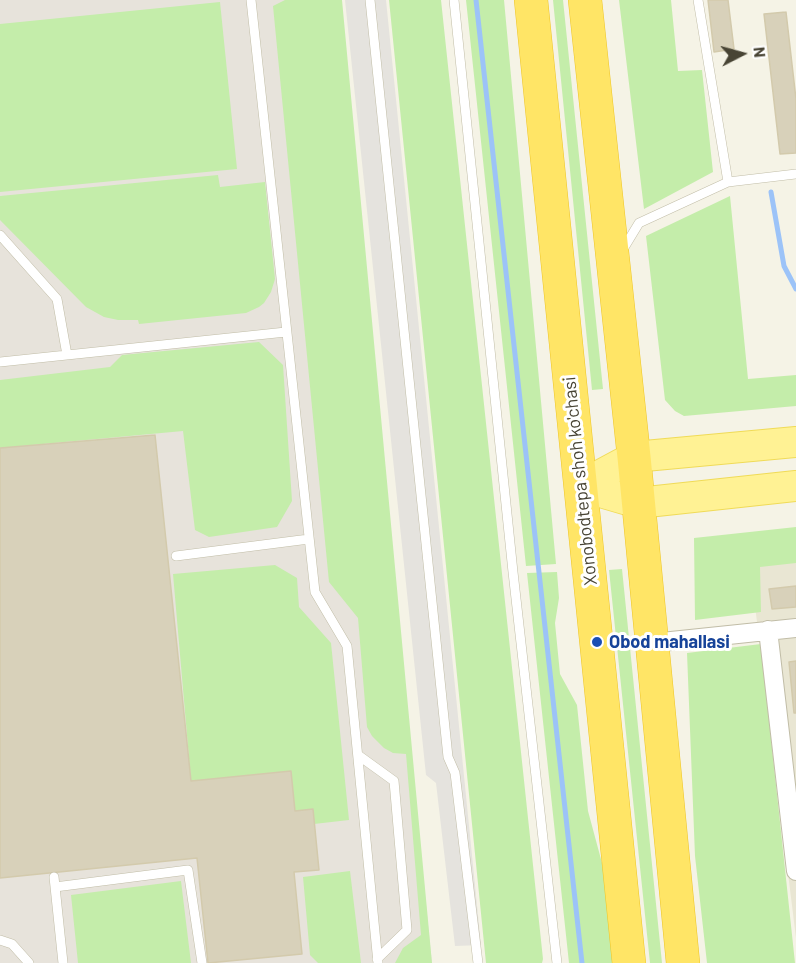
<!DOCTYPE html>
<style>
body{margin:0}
#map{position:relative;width:796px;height:963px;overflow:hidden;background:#f5f3e6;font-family:Barlow,sans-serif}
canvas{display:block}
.north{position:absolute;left:712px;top:24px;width:60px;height:60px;-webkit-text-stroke:4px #fff;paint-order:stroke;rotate:84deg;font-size:16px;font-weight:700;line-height:24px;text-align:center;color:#484434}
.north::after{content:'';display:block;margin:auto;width:21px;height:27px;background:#484434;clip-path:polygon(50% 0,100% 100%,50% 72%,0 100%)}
</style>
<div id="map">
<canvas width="796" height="963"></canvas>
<div class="north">N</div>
</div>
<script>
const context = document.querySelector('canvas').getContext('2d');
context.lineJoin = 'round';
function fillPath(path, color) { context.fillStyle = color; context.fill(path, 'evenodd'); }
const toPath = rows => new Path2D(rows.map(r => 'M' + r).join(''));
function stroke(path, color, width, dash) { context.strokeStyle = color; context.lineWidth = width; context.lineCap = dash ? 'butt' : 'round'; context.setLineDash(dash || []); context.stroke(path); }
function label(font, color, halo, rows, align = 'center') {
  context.font = font + ' Barlow,sans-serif'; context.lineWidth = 6; context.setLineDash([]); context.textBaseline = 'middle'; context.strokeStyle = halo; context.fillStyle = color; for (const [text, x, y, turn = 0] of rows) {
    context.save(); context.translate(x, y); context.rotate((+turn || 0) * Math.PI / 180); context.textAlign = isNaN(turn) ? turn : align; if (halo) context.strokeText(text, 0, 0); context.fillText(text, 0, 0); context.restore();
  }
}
const residential = toPath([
 [796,544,796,938,748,549]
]);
const industrial = toPath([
 [0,0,333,0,432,963,0,963]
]);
const green = toPath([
 [285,0,342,0,432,963,395,963,403,948,421,935,406,754,393,753,384,748,372,736,367,727,358,618,329,582,273,6],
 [389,0,441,0,543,959,542,963,486,963],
 [466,0,504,0,556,564,526,566],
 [553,0,563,0,603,389,592,390],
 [619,0,671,0,678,71,702,70,713,172,644,209],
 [220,2,237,169,0,192,0,24],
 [218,175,220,187,265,182,275,279,271,292,264,303,259,307,246,313,139,324,138,320,118,320,104,317,86,307,0,220,0,196],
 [730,196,748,379,796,375,796,406,684,416,675,411,665,400,646,236],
 [259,342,283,365,292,501,277,527,209,537,195,530,183,431,0,448,0,380,110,367,122,355],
 [796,527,796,563,760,567,761,612,695,620,694,538],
 [275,565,297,578,299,607,331,643,349,820,314,824,295,811,290,771,191,781,173,574],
 [622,569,662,963,650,963,609,570],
 [557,572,559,598,555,623,560,674,577,705,588,811,609,889,616,963,569,963,527,573],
 [761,644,795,963,707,963,695,856,687,653],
 [350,871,361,963,318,963,310,955,303,877],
 [181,881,191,963,78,963,71,895]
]);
const parking = toPath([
 [345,0,386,0,481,945,455,946,436,783,426,775]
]);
const stream = toPath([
 [476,0,582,963],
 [771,192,784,266,796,289]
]);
const building = toPath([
 [708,0,728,0,734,49,714,52,708,0],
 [786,12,796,99,796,153,780,154,764,14,786,12],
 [155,435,191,781,291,771,295,811,313,809,319,870,294,872,302,954,208,963,197,858,0,878,0,448,155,435],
 [796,586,796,607,772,609,769,589,796,586],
 [796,661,796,713,794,713,789,662,796,661]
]);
const lane = toPath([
 [251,0,315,592,347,646,378,963],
 [370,0,448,757,455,773,478,963],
 [454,0,513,572,557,963],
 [698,0,728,182],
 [0,235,57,299,67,355],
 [622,251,639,223,728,182,796,174],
 [0,362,286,332],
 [176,556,309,539],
 [358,755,394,781,407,930,377,959],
 [54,877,63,963],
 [55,887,188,870,202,963],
 [0,940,12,944,29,963]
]);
const street = toPath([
 [768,630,796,871],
 [652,643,796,628]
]);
const primary = toPath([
 [580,486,634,457,796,442],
 [580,486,638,503,796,486]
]);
const highway = toPath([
 [531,0,629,963],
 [585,0,634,457,683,963]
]);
const markers = [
 [597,642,6,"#1a4fb4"]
];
const streetNames = [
 ["Xonobodtepa shoh ko'chasi",580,481,-96]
];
const transitNames = [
 ["Obod mahallasi",609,642]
];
fillPath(residential, '#e9e6d3');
fillPath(industrial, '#e7e3db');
fillPath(green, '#c4edaa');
fillPath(parking, '#e5e3de');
stroke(stream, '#9cc3f8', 5);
fillPath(building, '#d8d1ba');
stroke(building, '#d3caac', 1.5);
stroke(lane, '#c1bda7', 10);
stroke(street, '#c1bda7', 20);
stroke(primary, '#f0db58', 32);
stroke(highway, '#eec527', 34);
stroke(lane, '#fff', 9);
stroke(street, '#fff', 18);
stroke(primary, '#fff294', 30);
stroke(highway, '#ffe566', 33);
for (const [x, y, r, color] of markers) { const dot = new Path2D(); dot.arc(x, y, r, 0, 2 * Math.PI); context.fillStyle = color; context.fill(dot); stroke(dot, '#fff', 2); }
label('18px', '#484434', '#fff', streetNames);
label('bold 18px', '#164399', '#fff', transitNames, 'left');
</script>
